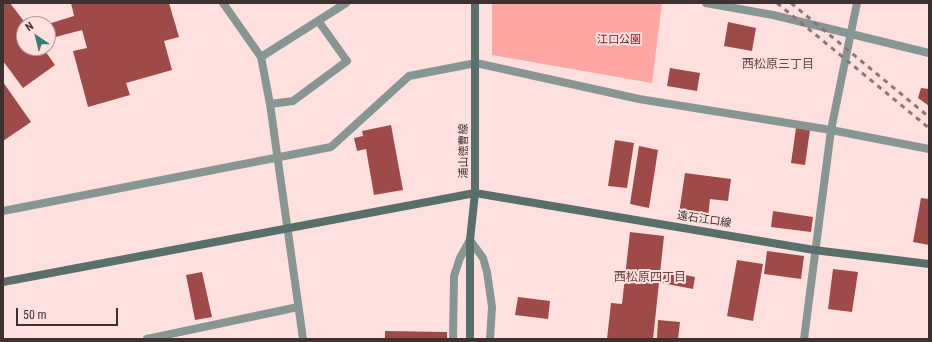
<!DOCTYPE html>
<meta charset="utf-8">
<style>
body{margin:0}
#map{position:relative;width:932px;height:342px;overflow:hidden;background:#fee1df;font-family:"Roboto Condensed",sans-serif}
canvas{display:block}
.frame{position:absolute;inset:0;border:4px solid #3e3130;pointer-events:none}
.north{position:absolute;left:16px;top:16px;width:40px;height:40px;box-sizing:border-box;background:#fee1df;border:1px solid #b19b99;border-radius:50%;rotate:325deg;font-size:11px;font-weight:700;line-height:16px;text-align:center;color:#3e3130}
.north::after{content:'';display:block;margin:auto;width:14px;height:18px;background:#387d71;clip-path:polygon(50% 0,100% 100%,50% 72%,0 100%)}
.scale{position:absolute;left:16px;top:308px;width:102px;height:18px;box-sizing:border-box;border:2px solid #3e3130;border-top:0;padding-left:5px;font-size:12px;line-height:14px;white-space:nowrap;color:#3e3130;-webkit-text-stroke:3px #fee1df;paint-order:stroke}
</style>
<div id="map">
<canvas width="932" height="342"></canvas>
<div class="frame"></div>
<div class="north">N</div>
<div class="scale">50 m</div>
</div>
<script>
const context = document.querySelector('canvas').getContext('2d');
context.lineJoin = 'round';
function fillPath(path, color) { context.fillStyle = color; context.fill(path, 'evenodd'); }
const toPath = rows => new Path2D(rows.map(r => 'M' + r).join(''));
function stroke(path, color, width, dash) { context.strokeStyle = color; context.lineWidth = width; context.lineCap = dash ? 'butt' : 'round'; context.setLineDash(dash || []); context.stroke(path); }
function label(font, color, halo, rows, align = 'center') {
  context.font = font + ' "Roboto Condensed","Noto Sans JP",sans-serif'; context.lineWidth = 4; context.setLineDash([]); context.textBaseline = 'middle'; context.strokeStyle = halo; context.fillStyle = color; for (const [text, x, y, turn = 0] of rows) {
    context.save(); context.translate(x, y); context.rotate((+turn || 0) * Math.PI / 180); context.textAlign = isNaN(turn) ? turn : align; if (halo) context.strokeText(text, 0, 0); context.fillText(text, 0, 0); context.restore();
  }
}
const green = toPath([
 [492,3,662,3,652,83,492,55]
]);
const building = toPath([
 [3,3,10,3,26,24,24,24,24,48,43,48,55,65,23,88,3,61],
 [71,3,169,3,179,37,164,41,172,70,126,83,130,95,88,107,73,51,87,48,82,30,48,39,48,24,74,16],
 [728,22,756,28,752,51,724,46],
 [670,68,700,73,697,91,667,86],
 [3,82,31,122,3,141],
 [921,88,929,89,929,106,918,98],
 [391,125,403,190,374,195,366,149,357,151,354,138,363,136,362,131],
 [796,128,810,130,805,165,791,163],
 [615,140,634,143,627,188,608,186],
 [639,146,658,150,649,208,630,204],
 [685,173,731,179,728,201,710,199,708,217,679,213],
 [921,198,929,199,929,245,913,242],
 [773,211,813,217,811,232,771,227],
 [630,232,664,236,653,339,607,339,611,303,622,304],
 [767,251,804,256,801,279,764,274],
 [737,260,763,264,753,321,727,316],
 [833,269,858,272,852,312,828,309],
 [665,271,695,277,693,289,662,283],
 [202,272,212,317,195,320,186,275],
 [518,297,550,301,548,319,515,315],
 [658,320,680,322,678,339,657,339],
 [385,331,447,332,447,339,385,339]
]);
const street = toPath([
 [223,3,261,57,270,104,303,339],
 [706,3,773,15,929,53],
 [261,57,346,3],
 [270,104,293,101,347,61,319,22],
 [3,211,331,147,409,76,476,63,639,99,831,130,929,149],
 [147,339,298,307],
 [453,339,454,276,460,258,470,240,483,258,487,272,492,307,490,339],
 [804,339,831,130,857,3]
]);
const secondary = toPath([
 [3,282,475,193,814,250,929,264],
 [470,339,470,240,475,193,475,3]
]);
const rail = toPath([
 [777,3,929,128],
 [791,3,929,117]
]);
const parkNames = [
 ["江口公園",619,40]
];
const streetNames = [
 ["浦山徳曹線",464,151,-90],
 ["遠石江口線",704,220,9]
];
const neighbourhoodNames = [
 ["西松原三丁目",778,65],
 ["西松原四丁目",650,278]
];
fillPath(green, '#fea6a2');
fillPath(building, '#9e4a49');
stroke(street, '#879693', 8);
stroke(secondary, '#596f6a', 8);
stroke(rail, '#8b7776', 3, [5, 5]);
label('11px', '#80121e', '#fee1df', parkNames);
label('11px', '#3e3130', '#fee1df', streetNames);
label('12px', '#654846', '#fee1df', neighbourhoodNames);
</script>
